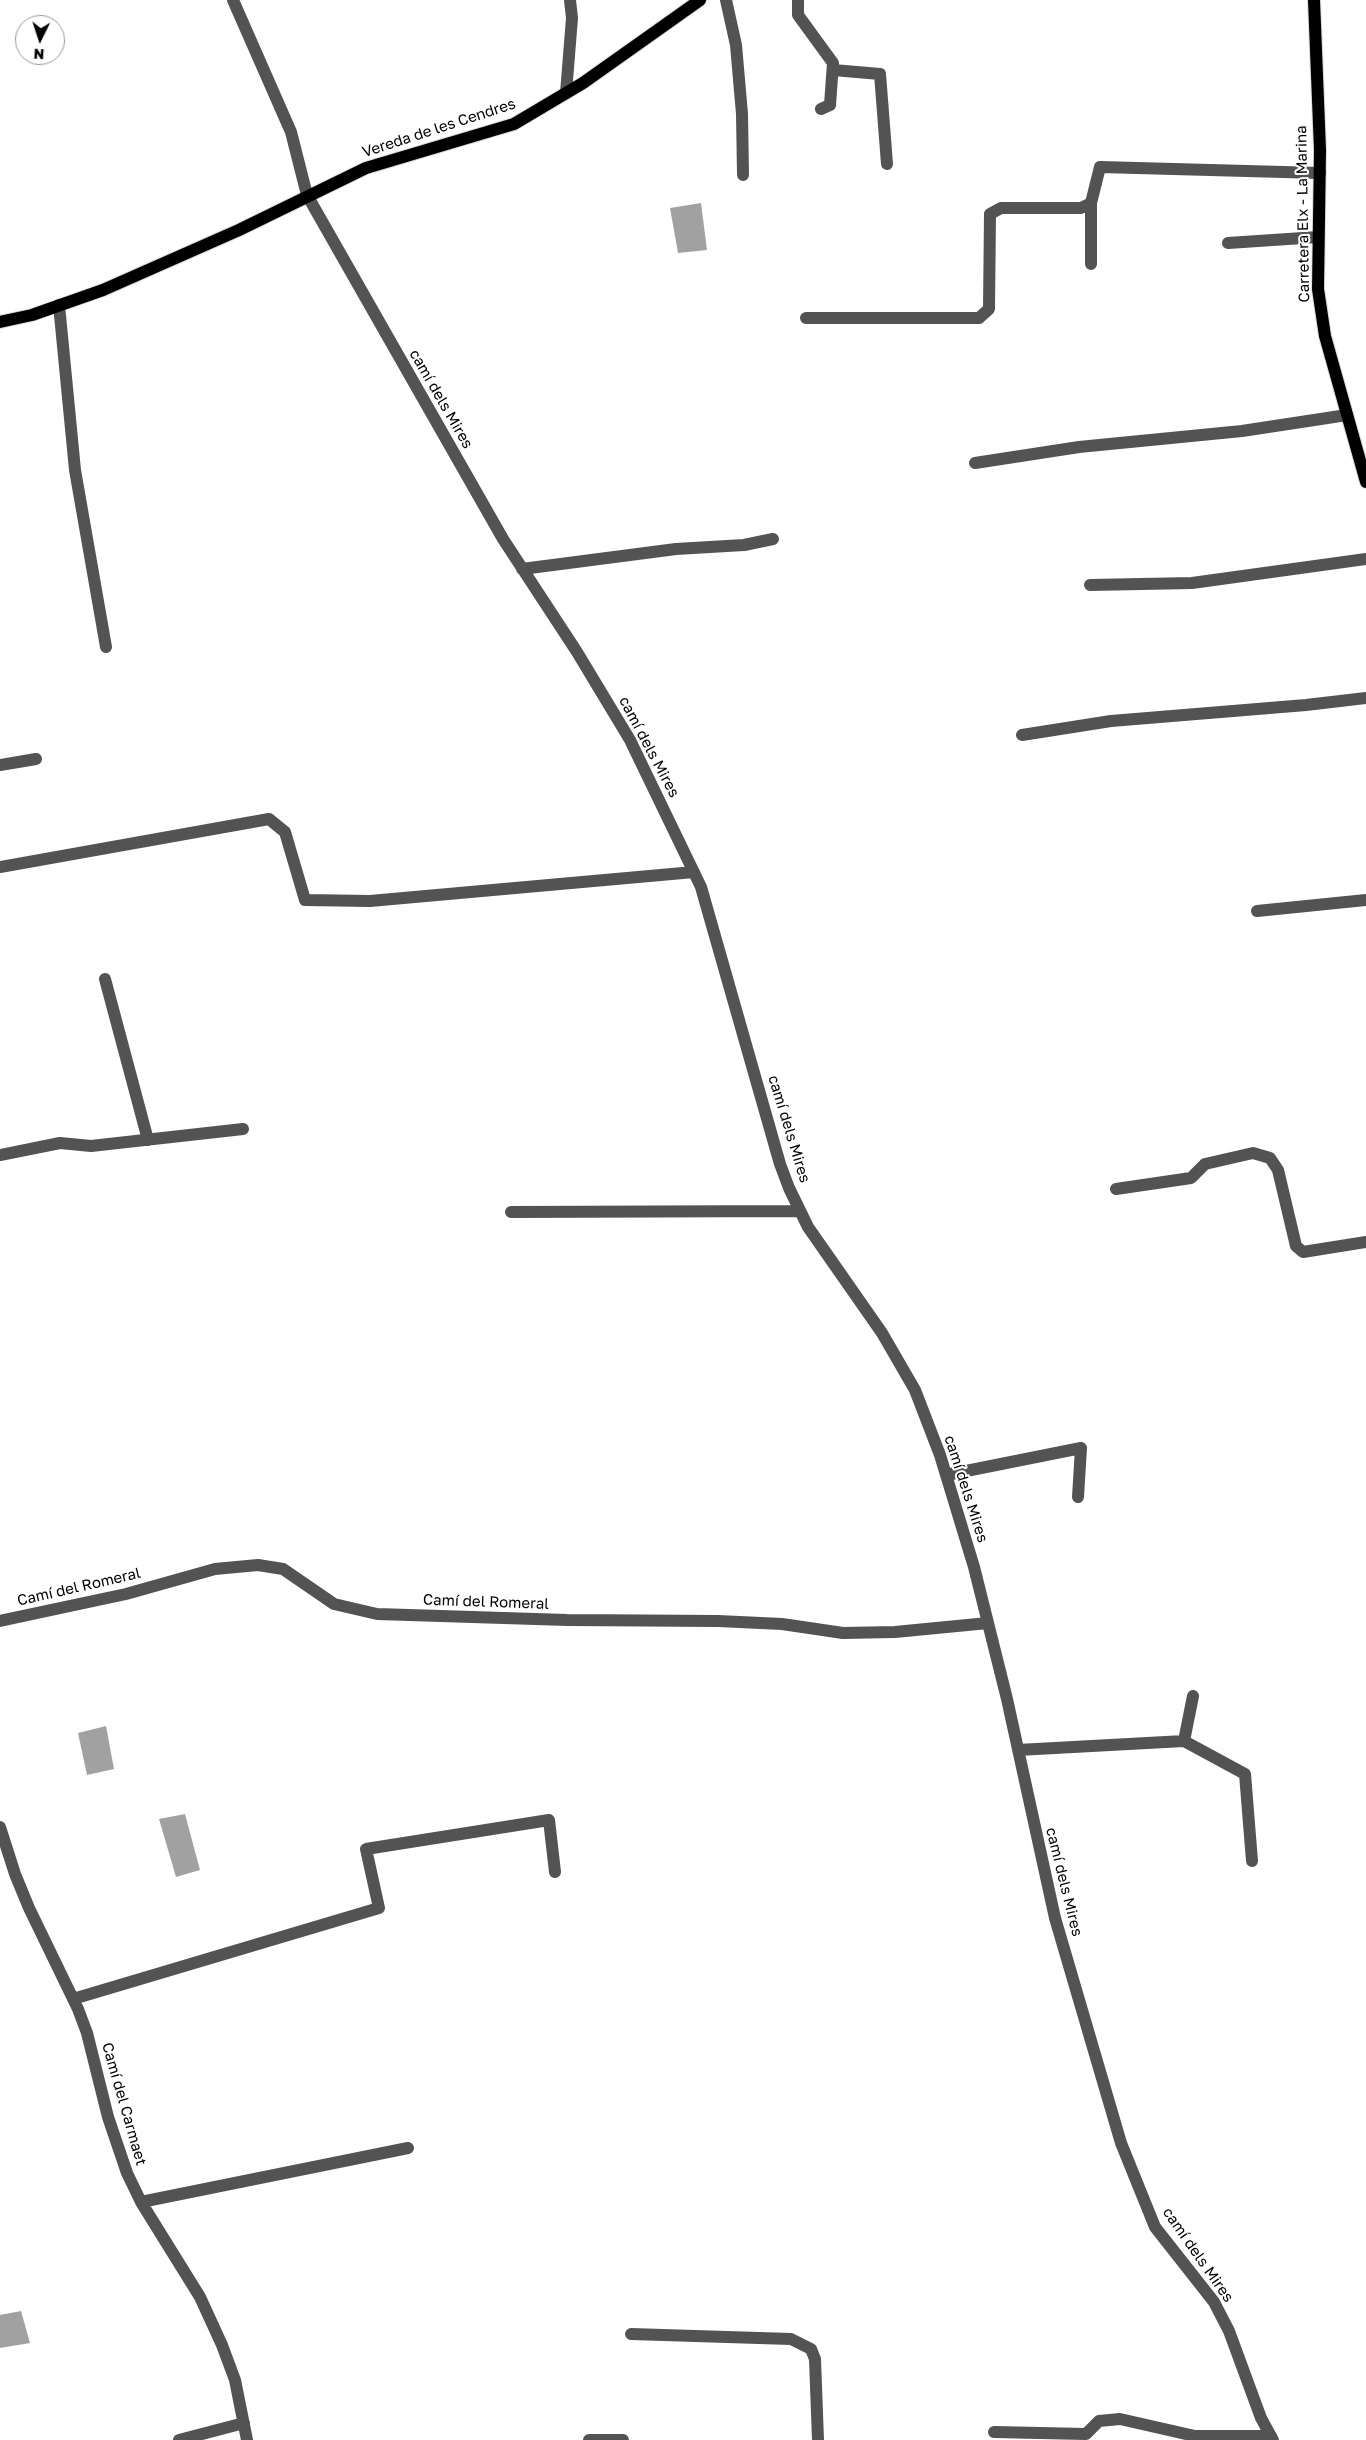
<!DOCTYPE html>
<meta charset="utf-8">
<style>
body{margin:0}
#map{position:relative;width:1366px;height:2440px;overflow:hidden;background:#fff;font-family:"Golos Text",sans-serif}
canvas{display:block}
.north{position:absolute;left:15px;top:15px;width:50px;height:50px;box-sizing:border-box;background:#fff;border:1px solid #999;border-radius:50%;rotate:184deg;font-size:14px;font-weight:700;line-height:20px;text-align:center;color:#000}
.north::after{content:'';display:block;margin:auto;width:18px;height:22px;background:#000;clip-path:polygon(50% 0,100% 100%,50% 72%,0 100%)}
</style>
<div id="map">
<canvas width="1366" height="2440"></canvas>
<div class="north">N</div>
</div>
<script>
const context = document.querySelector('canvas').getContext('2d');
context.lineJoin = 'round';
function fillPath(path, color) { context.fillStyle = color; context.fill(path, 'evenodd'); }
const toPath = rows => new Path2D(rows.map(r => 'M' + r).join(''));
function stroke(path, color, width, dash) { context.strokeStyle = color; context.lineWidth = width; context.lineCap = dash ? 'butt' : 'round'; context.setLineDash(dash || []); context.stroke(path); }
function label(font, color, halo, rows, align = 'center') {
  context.font = font + ' "Golos Text",sans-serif'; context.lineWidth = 4; context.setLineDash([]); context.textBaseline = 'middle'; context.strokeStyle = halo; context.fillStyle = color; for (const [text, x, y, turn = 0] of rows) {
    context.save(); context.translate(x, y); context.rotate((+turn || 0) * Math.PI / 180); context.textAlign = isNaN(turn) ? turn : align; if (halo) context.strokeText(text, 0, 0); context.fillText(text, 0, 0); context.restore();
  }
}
const water = toPath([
 [701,203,707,250,678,253,670,208],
 [106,1726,114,1769,87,1775,78,1733],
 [185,1814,200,1870,176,1877,159,1819],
 [21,2311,30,2343,0,2348,0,2315]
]);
const minor = toPath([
 [233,0,291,132,307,195,503,539,577,652,630,740,701,887,780,1164,789,1188,808,1227,882,1333,915,1390,940,1455,974,1567,1007,1699,1055,1918,1121,2143,1155,2227,1214,2302,1229,2331,1261,2418,1273,2440],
 [726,0,736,45,742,114,743,175],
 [798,0,798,15,833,63,830,105,821,109],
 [833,70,880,74,887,164],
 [566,93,572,18,570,0],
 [1091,203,1091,264],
 [1228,243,1318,237],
 [59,305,75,470,106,647],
 [806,318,979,318,989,309,990,214,1001,208,1081,208,1091,203,1100,167,1320,173],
 [975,463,1079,447,1242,431,1347,415],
 [522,569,676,549,744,545,773,539],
 [1090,585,1192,583,1366,559],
 [1022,735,1111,721,1306,705,1366,698],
 [0,765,36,759],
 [0,867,269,819,285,832,305,900,370,901,694,872],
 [1257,911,1366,900],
 [105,979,148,1140],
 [0,1155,60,1143,91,1146,243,1129],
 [1116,1189,1191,1178,1205,1164,1253,1153,1270,1158,1278,1170,1296,1246,1303,1252,1366,1242],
 [511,1212,800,1211],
 [946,1475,1081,1448,1078,1497],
 [0,1621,126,1594,215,1569,258,1565,283,1569,334,1604,377,1614,567,1620,718,1621,782,1624,843,1633,895,1632,988,1623],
 [1184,1741,1193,1696],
 [1018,1750,1184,1741,1245,1774,1252,1861],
 [0,1827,15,1874,29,1908,78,2009,87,2033,108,2117,127,2173,141,2202,200,2297,222,2345,235,2380,247,2440],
 [73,1999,379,1908,366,1849,549,1820,555,1872],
 [141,2202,408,2148],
 [631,2334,791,2339,811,2349,815,2359,818,2440],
 [994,2432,1086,2434,1099,2421,1120,2419,1195,2436,1271,2436],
 [179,2440,244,2423],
 [589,2440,623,2440]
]);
const major = toPath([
 [1314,0,1320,150,1318,289,1325,336,1366,482],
 [0,322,32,315,103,290,239,230,366,168,514,124,583,83,700,0]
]);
const streetNames = [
 ["Vereda de les Cendres",439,128,-18],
 ["Carretera Elx - La Marina",1303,214,-91],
 ["camí dels Mires",441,399,60],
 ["camí dels Mires",649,747,62],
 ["camí dels Mires",789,1129,73],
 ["camí dels Mires",966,1489,72],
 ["Camí del Romeral",79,1587,-13],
 ["Camí del Romeral",486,1602,2],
 ["camí dels Mires",1064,1882,76],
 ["Camí del Carmaet",124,2104,74],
 ["camí dels Mires",1198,2255,55]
];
fillPath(water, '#a1a1a1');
stroke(major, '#dbdbdb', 14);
stroke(minor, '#535353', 12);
stroke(major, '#000', 12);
label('15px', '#000', '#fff', streetNames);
</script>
